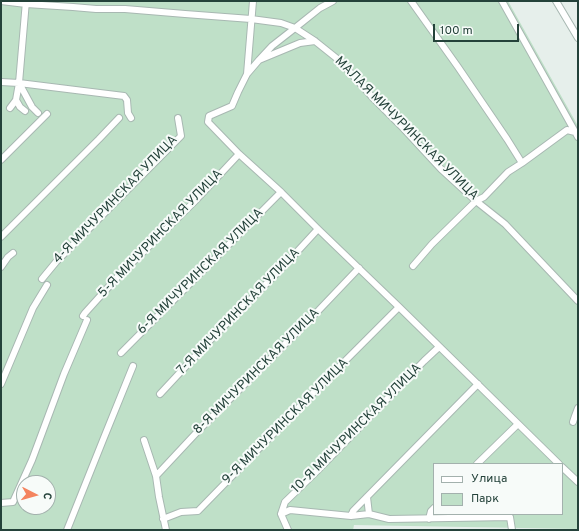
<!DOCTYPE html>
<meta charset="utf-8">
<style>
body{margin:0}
#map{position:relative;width:579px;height:531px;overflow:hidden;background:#e6efeb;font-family:Overpass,sans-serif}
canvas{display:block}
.frame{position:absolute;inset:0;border:2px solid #24423a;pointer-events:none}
.legend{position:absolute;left:433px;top:463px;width:130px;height:52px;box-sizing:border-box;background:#f7fbf9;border:1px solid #a3b1ad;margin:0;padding:5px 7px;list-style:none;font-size:12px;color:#24423a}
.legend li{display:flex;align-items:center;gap:8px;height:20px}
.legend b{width:20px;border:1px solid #a3b1ad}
.north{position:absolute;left:16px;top:475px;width:40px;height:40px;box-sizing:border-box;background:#f7fbf9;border:1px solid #a3b1ad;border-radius:50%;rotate:96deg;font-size:11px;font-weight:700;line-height:16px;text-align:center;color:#24423a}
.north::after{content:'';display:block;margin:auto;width:14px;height:18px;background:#f4845f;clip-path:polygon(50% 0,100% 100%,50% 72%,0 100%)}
.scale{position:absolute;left:433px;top:24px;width:86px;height:18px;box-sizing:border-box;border:2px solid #24423a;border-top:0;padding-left:5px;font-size:12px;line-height:14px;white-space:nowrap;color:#24423a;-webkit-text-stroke:3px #f7fbf9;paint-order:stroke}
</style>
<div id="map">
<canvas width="579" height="531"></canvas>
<div class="frame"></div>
<ul class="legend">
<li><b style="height:5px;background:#fff"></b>Улица</li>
<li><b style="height:11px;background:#bfe0c8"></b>Парк</li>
</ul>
<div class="north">С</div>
<div class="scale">100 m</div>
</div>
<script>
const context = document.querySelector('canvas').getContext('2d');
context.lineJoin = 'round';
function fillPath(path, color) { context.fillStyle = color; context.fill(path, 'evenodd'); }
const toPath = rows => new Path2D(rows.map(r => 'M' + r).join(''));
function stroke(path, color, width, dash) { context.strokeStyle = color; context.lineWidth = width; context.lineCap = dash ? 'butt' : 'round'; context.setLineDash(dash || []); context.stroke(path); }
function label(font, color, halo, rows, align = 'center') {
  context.font = font + ' Overpass,sans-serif'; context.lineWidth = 4; context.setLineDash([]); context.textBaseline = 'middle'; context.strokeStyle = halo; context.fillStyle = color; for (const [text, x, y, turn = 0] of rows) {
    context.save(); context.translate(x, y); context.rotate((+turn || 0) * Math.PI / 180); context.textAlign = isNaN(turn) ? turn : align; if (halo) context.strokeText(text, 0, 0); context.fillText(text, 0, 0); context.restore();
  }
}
const green = toPath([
 [1,1,508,1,578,126,578,529,354,525,353,530,1,530],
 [434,464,562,464,562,514,434,514],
 [24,483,48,483,48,507,24,507]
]);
const minor = toPath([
 [1,1,26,4,73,7,96,9,125,9,185,14,251,19,281,23,295,28,315,41,340,61,374,99,404,129,441,169,476,201,505,224,578,301],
 [253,1,247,74,238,92,232,106,209,116,208,122,239,154,281,192,318,229,399,307,559,464],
 [411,1,458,67,507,139,522,163],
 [502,1,578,137],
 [556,1,578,38],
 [259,60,272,46,295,28,320,8,333,1],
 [247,74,259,60,300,43,315,41],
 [1,82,19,83,26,1],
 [19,83,124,96,127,100,128,113,131,118],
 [19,83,32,107,38,113],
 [19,83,16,100,20,107,25,111],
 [10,108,16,100],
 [1,160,47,114],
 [1,237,99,139,119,118],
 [413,266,432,244,476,201,484,197,508,172,522,163,567,130,575,132],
 [1,267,8,257,13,253],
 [42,279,56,262,181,136,178,118],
 [83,316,85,313,122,272,138,257,195,201,239,154],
 [121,353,281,192],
 [1,384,33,308,47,285],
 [160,394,214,336,284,266,318,229],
 [573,422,575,416,578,408],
 [144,440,156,476,159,497,166,530],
 [477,464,518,424],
 [562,467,578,482],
 [156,476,198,431,319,310,359,268],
 [367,497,369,514],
 [1,503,13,502,32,460,64,374,87,320],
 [281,514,285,502,317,471,424,361,439,347],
 [351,516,353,511,478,384],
 [163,519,181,512,198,511,314,392,399,307],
 [429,519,431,511,434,508],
 [67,530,103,440,133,366],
 [288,530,281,514,290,510,351,516,369,514,389,519,510,517,512,530]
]);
const streetNames = [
 ["МАЛАЯ МИЧУРИНСКАЯ УЛИЦА",406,129,45],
 ["4-Я МИЧУРИНСКАЯ УЛИЦА",116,200,-46],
 ["5-Я МИЧУРИНСКАЯ УЛИЦА",161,234,-46],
 ["6-Я МИЧУРИНСКАЯ УЛИЦА",201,272,-45],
 ["7-Я МИЧУРИНСКАЯ УЛИЦА",239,312,-46],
 ["8-Я МИЧУРИНСКАЯ УЛИЦА",257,372,-45],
 ["9-Я МИЧУРИНСКАЯ УЛИЦА",286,422,-45],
 ["10-Я МИЧУРИНСКАЯ УЛИЦА",357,429,-45]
];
fillPath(green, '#bfe0c8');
stroke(minor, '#a8b8b2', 8);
stroke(minor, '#fff', 6);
label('13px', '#24423a', '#f7fbf9', streetNames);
</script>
